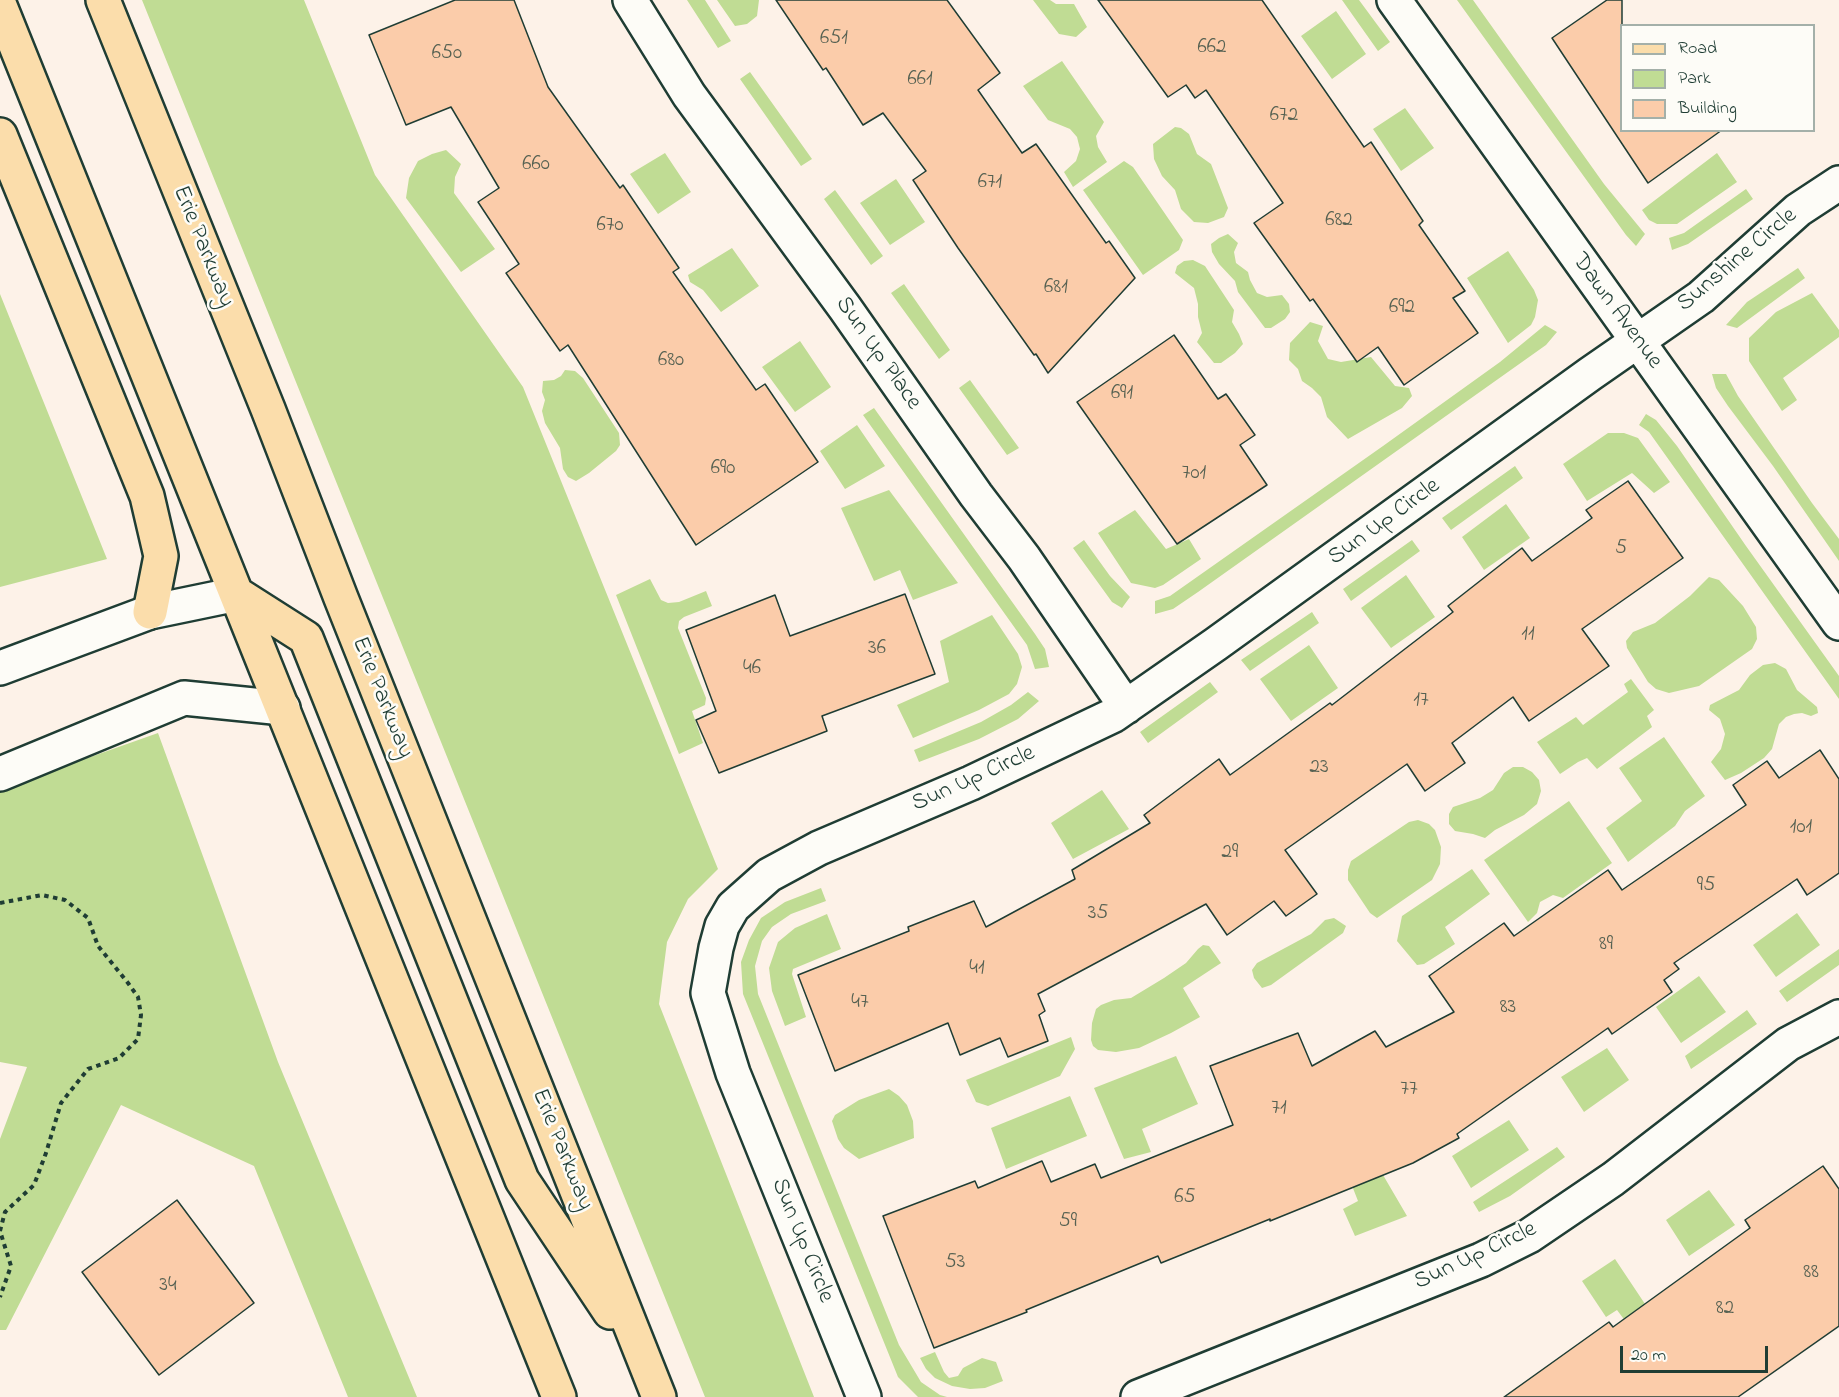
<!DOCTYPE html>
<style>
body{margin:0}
#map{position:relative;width:1839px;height:1397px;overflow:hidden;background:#fdf2e8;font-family:"Indie Flower",sans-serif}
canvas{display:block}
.legend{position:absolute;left:1620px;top:24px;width:195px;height:108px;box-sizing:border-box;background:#fdfcf7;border:2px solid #a4b0a9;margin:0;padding:8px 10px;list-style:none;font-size:18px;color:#1f3d34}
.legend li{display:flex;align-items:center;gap:12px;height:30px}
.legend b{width:30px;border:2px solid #a4b0a9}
.scale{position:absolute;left:1620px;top:1346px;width:148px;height:27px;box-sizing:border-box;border:3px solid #1f3d34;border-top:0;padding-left:8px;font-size:18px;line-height:21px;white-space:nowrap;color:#1f3d34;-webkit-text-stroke:4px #fdfcf7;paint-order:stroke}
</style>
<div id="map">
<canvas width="1839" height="1397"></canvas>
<ul class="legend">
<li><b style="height:8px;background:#fbddab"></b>Road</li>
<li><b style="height:16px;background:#c0dc94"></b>Park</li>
<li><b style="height:16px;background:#fbccaa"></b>Building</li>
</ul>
<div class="scale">20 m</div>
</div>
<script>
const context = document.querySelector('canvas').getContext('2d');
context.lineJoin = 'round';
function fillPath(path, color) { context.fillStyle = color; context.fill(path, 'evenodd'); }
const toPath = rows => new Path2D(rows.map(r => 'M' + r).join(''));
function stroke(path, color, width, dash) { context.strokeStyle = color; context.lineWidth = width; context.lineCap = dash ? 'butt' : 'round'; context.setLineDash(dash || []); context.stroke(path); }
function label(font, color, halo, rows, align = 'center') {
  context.font = font + ' "Indie Flower",sans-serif'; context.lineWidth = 5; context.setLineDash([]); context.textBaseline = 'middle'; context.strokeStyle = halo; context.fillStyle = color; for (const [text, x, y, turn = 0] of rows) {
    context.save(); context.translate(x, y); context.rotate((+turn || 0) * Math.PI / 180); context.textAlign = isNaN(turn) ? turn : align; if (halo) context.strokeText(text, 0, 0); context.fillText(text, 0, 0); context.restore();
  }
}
const green = toPath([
 [142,0,304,0,375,175,523,387,718,869,688,899,667,942,659,1004,814,1397,705,1397],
 [687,0,705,0,731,41,718,48],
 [717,0,759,0,757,16,747,24,735,26],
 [1033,0,1050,0,1056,4,1074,4,1087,27,1076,37,1059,34],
 [1342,0,1359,0,1390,42,1378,51],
 [1457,0,1473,0,1604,184,1645,234,1636,246,1626,235],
 [1336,11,1366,54,1332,79,1301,36],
 [1062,61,1104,122,1096,136,1098,147,1107,162,1073,187,1064,172,1076,161,1080,149,1077,137,1070,129,1048,120,1023,86],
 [750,72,812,159,801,166,740,79],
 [1405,108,1434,148,1401,171,1373,129],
 [1175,127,1181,128,1189,134,1197,154,1211,164,1228,208,1224,217,1208,223,1194,222,1181,209,1175,190,1162,176,1154,159,1153,144],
 [446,150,461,164,455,177,454,193,495,249,461,272,406,198,409,178,418,161,432,154],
 [665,153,691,192,658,214,630,174],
 [1717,153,1737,182,1677,224,1657,224,1649,220,1642,210],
 [1124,161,1133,167,1183,240,1179,250,1143,275,1083,190],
 [896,179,925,222,890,245,860,203],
 [1746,189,1753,199,1688,244,1672,250,1669,238,1684,233],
 [835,190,883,256,871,265,824,199],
 [1228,234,1238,243,1234,252,1236,263,1248,272,1250,280,1257,293,1267,297,1282,295,1289,304,1290,312,1285,319,1271,328,1265,328,1238,292,1235,281,1219,264,1212,252,1211,244,1219,238],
 [732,248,759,286,721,312,703,290,690,282,688,275],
 [1508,251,1534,290,1538,300,1535,317,1531,325,1508,343,1467,278],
 [1193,260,1205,266,1234,310,1232,322,1239,334,1243,344,1235,353,1221,363,1214,363,1197,342,1202,333,1198,317,1198,304,1194,288,1175,273,1177,266,1184,261],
 [1798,268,1805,278,1737,328,1726,325,1747,302],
 [904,284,950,350,939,359,891,293],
 [1812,293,1839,330,1839,337,1783,378,1797,400,1782,411,1749,361,1749,338,1776,312],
 [0,294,107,559,0,587],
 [1310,322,1323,326,1318,341,1328,359,1341,362,1371,357,1395,386,1409,388,1412,396,1402,408,1348,439,1327,417,1321,397,1312,388,1302,381,1298,369,1289,360,1290,343],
 [1545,325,1557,332,1546,345,1198,592,1173,609,1155,614,1155,601,1170,596,1383,446,1500,362],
 [800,341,831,387,795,412,762,367],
 [565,370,575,371,583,378,619,433,620,445,616,451,589,473,576,481,568,477,563,469,560,448,545,423,542,411,545,400,542,392,543,381,554,380,561,376],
 [1712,374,1726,374,1738,396,1812,503,1839,539,1839,561,1773,466,1728,406,1716,388],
 [970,380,1019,448,1007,455,959,388],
 [874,408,1035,634,1045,649,1049,667,1035,669,1027,645,863,415],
 [1646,414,1656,420,1677,446,1746,546,1839,676,1839,699,1649,432,1639,425],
 [857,425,885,466,845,489,820,451],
 [1608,433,1624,433,1638,438,1670,482,1654,493,1632,473,1587,501,1563,464],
 [1515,466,1523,478,1451,530,1442,518],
 [889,490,958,583,913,600,900,570,874,581,841,508],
 [1506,504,1530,538,1484,570,1462,537],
 [1135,510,1166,549,1189,539,1201,559,1163,585,1155,588,1131,583,1098,533],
 [1084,540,1110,576,1130,597,1122,608,1112,602,1073,548],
 [1412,540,1420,551,1351,601,1343,589],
 [1406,575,1435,617,1391,648,1361,608],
 [1709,577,1719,580,1743,606,1756,627,1757,639,1752,649,1699,686,1669,693,1656,689,1648,682,1627,648,1626,641,1633,632,1655,623,1690,596],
 [650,579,661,600,668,603,679,602,706,591,712,606,684,617,679,621,678,628,706,698,705,705,692,711,703,743,679,754,616,595],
 [1312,612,1319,623,1250,671,1241,660],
 [992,615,1018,654,1022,667,1017,684,1009,694,979,710,913,738,897,705,949,682,940,641],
 [1309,645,1338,688,1291,721,1260,679],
 [1775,663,1786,669,1797,690,1817,707,1818,713,1811,716,1802,713,1794,714,1786,717,1779,724,1772,749,1764,758,1741,773,1725,780,1711,762,1721,749,1725,734,1720,719,1709,710,1710,705,1739,690,1750,675,1763,665],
 [1631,679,1654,710,1647,716,1652,727,1597,769,1587,758,1578,762,1560,774,1537,742,1576,717,1583,725,1628,692,1624,684],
 [1210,682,1218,692,1148,743,1140,732],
 [1028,692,1039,701,1018,719,979,739,919,762,914,750,981,722,1011,705],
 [158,733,278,1062,417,1397,348,1397,254,1166,121,1105,6,1330,0,1330,0,1139,27,1067,0,1062,0,789],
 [1664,737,1705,796,1685,811,1675,826,1628,862,1606,828,1642,801,1619,768],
 [1513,767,1523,767,1532,772,1539,780,1541,791,1537,804,1524,815,1495,830,1485,838,1473,834,1455,831,1449,824,1449,814,1453,807,1480,798,1493,790,1504,773],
 [1102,790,1129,829,1073,859,1051,823],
 [1569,801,1612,863,1563,898,1553,895,1540,902,1537,913,1528,922,1484,860],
 [1418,820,1429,824,1435,830,1441,847,1440,864,1432,880,1377,918,1370,913,1348,880,1348,870,1351,861,1409,822],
 [1472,869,1490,894,1445,927,1455,944,1424,964,1417,965,1397,941,1402,916],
 [821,888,826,901,791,914,772,927,762,941,755,966,758,994,899,1345,921,1382,940,1395,947,1397,918,1397,898,1377,743,994,741,962,749,940,761,918,785,902],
 [1797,913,1820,945,1776,977,1753,945],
 [827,914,841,949,793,969,792,974,806,1017,785,1026,772,991,769,968,778,942,795,928],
 [1334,918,1346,926,1343,933,1271,985,1262,988,1254,978,1252,970,1257,963,1311,934,1325,920],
 [1203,945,1209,946,1221,963,1183,988,1200,1017,1171,1033,1139,1048,1116,1052,1098,1050,1093,1046,1091,1040,1092,1023,1096,1009,1101,1005,1114,1000,1131,998,1164,978,1186,963,1198,949],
 [1839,949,1839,965,1787,1002,1779,991],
 [1699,976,1726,1012,1681,1043,1656,1007],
 [1747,1010,1757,1024,1691,1069,1685,1056],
 [1071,1037,1075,1049,1060,1076,988,1106,976,1102,966,1080],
 [1607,1048,1629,1080,1584,1112,1561,1077],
 [1176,1056,1198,1104,1142,1129,1151,1152,1124,1159,1094,1088],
 [889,1089,899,1096,907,1105,913,1121,914,1138,859,1159,844,1148,838,1139,832,1121,835,1115,859,1100],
 [1070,1096,1087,1136,1006,1169,991,1128],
 [1509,1120,1529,1150,1471,1188,1452,1156],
 [1557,1147,1565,1157,1510,1196,1479,1212,1473,1202],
 [1376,1163,1407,1216,1355,1236,1343,1209,1358,1201,1347,1173],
 [1709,1190,1735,1225,1689,1256,1666,1220],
 [1615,1259,1653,1316,1632,1330,1617,1310,1606,1317,1582,1281],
 [935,1352,944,1372,949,1378,958,1376,963,1368,982,1358,996,1362,1003,1381,985,1388,970,1389,952,1386,935,1378,926,1369,920,1358]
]);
const building = toPath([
 [455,0,514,0,548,87,620,188,623,185,679,268,673,272,756,390,765,384,818,462,696,545,568,345,560,351,506,273,519,264,478,202,499,188,451,107,406,125,369,35,455,0],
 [776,0,947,0,1000,73,978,90,1022,153,1036,144,1106,243,1109,241,1135,278,1048,373,1036,354,1034,355,958,248,913,180,926,171,883,113,863,125,826,68,823,70,776,0],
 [1098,0,1262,0,1364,147,1371,142,1423,221,1419,225,1465,291,1453,298,1478,333,1404,385,1378,347,1357,362,1313,299,1310,301,1254,223,1283,203,1206,90,1195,98,1186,85,1168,97,1098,0],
 [1607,0,1622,0,1622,130,1722,130,1648,183,1552,38,1607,0],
 [1174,335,1218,399,1226,394,1255,435,1240,445,1267,485,1177,544,1077,402,1174,335],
 [1628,481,1683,558,1582,629,1609,666,1529,721,1513,697,1452,743,1465,763,1425,791,1407,764,1285,850,1317,894,1286,916,1274,901,1227,935,1206,904,1038,994,1045,1011,1039,1015,1048,1041,1008,1057,1000,1038,960,1055,948,1023,835,1071,798,975,909,931,908,927,974,901,986,927,1075,879,1072,870,1150,823,1144,815,1219,759,1230,775,1330,703,1332,705,1453,612,1448,606,1522,548,1532,561,1592,518,1586,510,1628,481],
 [905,594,935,674,822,716,827,731,719,773,696,720,716,711,686,630,775,595,790,636,905,594],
 [1820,750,1839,779,1839,873,1807,895,1797,879,1674,963,1679,969,1664,980,1672,992,1612,1034,1608,1028,1457,1134,1459,1138,1413,1163,1270,1221,1270,1219,1161,1263,1158,1256,1026,1310,1027,1312,934,1348,883,1216,975,1181,978,1188,1042,1161,1051,1182,1095,1164,1101,1178,1233,1125,1210,1066,1298,1033,1312,1066,1375,1031,1386,1047,1454,1012,1429,976,1504,923,1514,936,1608,870,1622,890,1746,805,1733,785,1767,761,1779,778,1820,750],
 [1823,1166,1839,1189,1839,1326,1738,1397,1504,1397,1609,1322,1613,1327,1750,1228,1745,1220,1823,1166],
 [177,1200,254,1303,159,1375,82,1272,177,1200]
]);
const path = toPath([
 [0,903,42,895,65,900,88,918,98,946,128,983,138,997,141,1015,138,1039,119,1058,88,1069,61,1103,46,1153,34,1185,5,1212,0,1231,11,1266,0,1297]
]);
const minor = toPath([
 [630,0,689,95,845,308,976,495,1024,558,1126,707],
 [1394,0,1839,623],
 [0,668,150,612,237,594],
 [0,774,184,698,283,708],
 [864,1397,733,1073,708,993,716,948,722,926,733,907,769,875,819,848,971,783,1114,715,1216,644,1590,374,1701,297,1798,210,1839,183],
 [1138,1397,1481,1260,1529,1236,1613,1179,1788,1044,1839,1017]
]);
const major = toPath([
 [103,0,268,409,341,598,659,1397],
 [0,6,559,1397],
 [0,135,147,496,161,556,150,612],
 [237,594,306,638,522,1180,610,1312]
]);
const numberNames = [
 ["651",834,40],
 ["662",1212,49],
 ["650",447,55],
 ["661",920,81],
 ["672",1284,117],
 ["660",536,166],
 ["671",990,184],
 ["682",1339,222],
 ["670",610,227],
 ["681",1056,289],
 ["692",1402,309],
 ["680",671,362],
 ["691",1122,395],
 ["690",723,470],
 ["701",1194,475],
 ["5",1621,550],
 ["11",1528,636],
 ["36",877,650],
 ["46",752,670],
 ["17",1421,702],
 ["23",1319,769],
 ["101",1801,829],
 ["29",1230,854],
 ["95",1706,887],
 ["35",1098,915],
 ["89",1606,946],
 ["41",977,970],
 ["47",860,1004],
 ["83",1508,1009],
 ["77",1409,1091],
 ["71",1279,1110],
 ["65",1185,1199],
 ["59",1068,1223],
 ["53",955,1264],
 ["88",1811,1274],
 ["34",168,1287],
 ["82",1725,1310]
];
const streetNames = [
 ["Erie Parkway",202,247,68],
 ["Sunshine Circle",1738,261,-40],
 ["Dawn Avenue",1616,312,54],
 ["Sun Up Place",877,354,55],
 ["Sun Up Circle",1385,523,-36],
 ["Erie Parkway",381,698,68],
 ["Sun Up Circle",974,780,-24],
 ["Erie Parkway",561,1150,68],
 ["Sun Up Circle",801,1241,68],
 ["Sun Up Circle",1476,1257,-25]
];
fillPath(green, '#c0dc94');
fillPath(building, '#fbccaa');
stroke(building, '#1f3d34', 1.5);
stroke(minor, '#1f3d34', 38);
stroke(major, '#1f3d34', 38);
stroke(path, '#1f3d34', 4, [4.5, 4.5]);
stroke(minor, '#fdfcf7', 33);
stroke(major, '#fbddab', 33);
label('21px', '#566152', null, numberNames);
label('24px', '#1f3d34', '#fdfcf7', streetNames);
</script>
